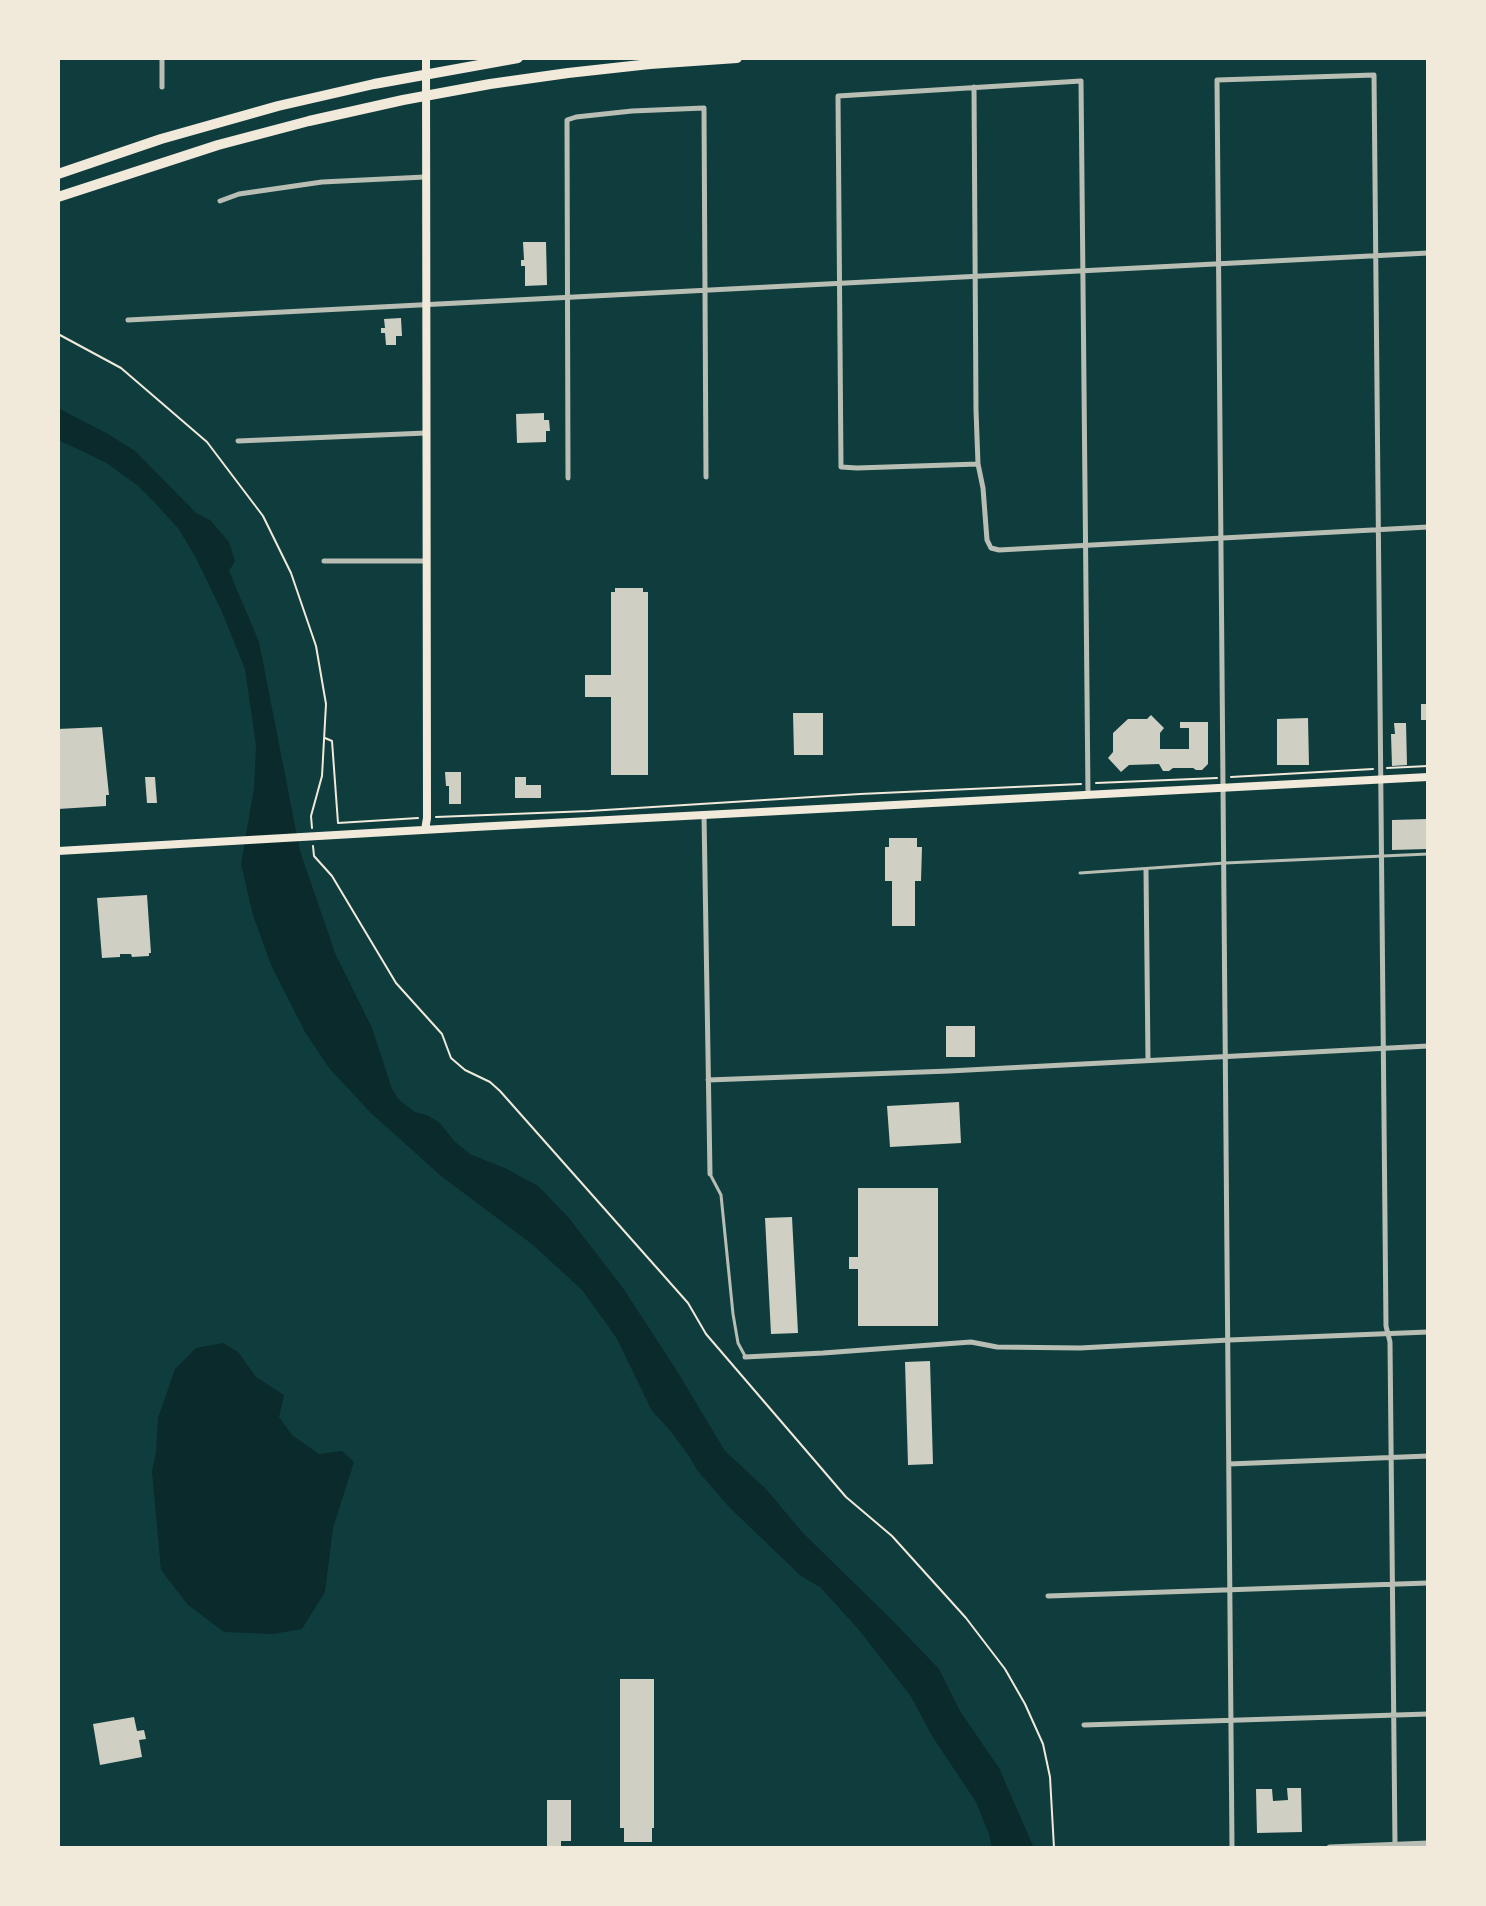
<!DOCTYPE html>
<style>
body{margin:0}
#map{position:relative;width:1486px;height:1906px;overflow:hidden;background:#0f3d3e;font-family:Barlow,sans-serif}
canvas{display:block}
.frame{position:absolute;inset:0;border:60px solid #f1e9da;pointer-events:none}
</style>
<div id="map">
<canvas width="1486" height="1906"></canvas>
<div class="frame"></div>
</div>
<script>
const context = document.querySelector('canvas').getContext('2d');
context.lineJoin = 'round';
function fillPath(path, color) { context.fillStyle = color; context.fill(path, 'evenodd'); }
const toPath = rows => new Path2D(rows.map(r => 'M' + r).join(''));
function stroke(path, color, width, dash) { context.strokeStyle = color; context.lineWidth = width; context.lineCap = dash ? 'butt' : 'round'; context.setLineDash(dash || []); context.stroke(path); }
const water = toPath([
 [58,408,108,434,135,451,196,513,210,520,229,542,235,561,229,571,259,642,300,851,335,953,372,1028,392,1089,399,1100,415,1112,427,1115,440,1123,454,1141,470,1154,507,1169,538,1186,569,1218,623,1288,677,1371,725,1451,767,1490,802,1532,893,1621,939,1669,960,1711,999,1768,1034,1848,992,1848,989,1834,976,1802,932,1736,910,1695,859,1630,820,1587,801,1576,729,1507,697,1470,689,1456,668,1428,652,1411,616,1337,582,1290,533,1245,441,1176,371,1113,329,1068,305,1032,271,965,253,915,241,864,254,788,256,745,245,669,222,612,196,558,178,528,154,502,137,485,105,462,58,440],
 [223,1343,238,1352,256,1377,284,1395,279,1417,292,1435,319,1454,342,1451,354,1462,333,1528,325,1592,302,1629,273,1634,224,1632,188,1605,161,1570,152,1472,156,1452,158,1418,175,1369,196,1348]
]);
const building = toPath([
 [523,242,546,242,547,285,525,286,525,266,521,266,521,260,524,260],
 [401,318,402,336,396,336,396,345,386,345,385,333,381,333,381,328,385,328,384,319],
 [544,413,544,420,549,420,550,431,546,431,546,442,517,443,516,414],
 [615,588,643,588,643,592,648,592,648,775,611,775,611,697,585,697,585,675,611,675,611,592,615,592],
 [1421,704,1428,704,1428,720,1421,720],
 [793,713,823,713,823,755,794,755],
 [1151,715,1164,728,1160,733,1160,749,1189,749,1189,728,1180,728,1180,722,1208,722,1208,764,1202,770,1196,770,1193,768,1173,768,1169,771,1163,771,1159,764,1129,765,1121,772,1108,758,1113,752,1113,733,1128,719,1147,719],
 [1308,718,1309,765,1277,765,1277,719],
 [1394,723,1406,723,1407,765,1392,766,1391,734,1395,734],
 [102,727,109,795,106,795,106,806,58,809,58,729],
 [445,772,461,772,461,804,449,804,449,786,446,786],
 [145,777,155,777,157,803,147,803],
 [515,777,526,777,526,785,541,785,541,798,515,798],
 [1428,819,1428,849,1392,850,1392,820],
 [889,838,917,838,917,847,922,847,921,881,915,881,915,926,892,926,892,881,885,881,885,847,889,847],
 [147,895,151,953,149,953,149,956,132,957,131,954,120,954,120,957,102,958,97,898],
 [946,1026,975,1026,975,1057,946,1057],
 [959,1102,961,1143,890,1147,887,1106],
 [858,1188,938,1188,938,1326,858,1326,858,1269,849,1269,849,1257,858,1257],
 [792,1217,798,1333,771,1334,765,1218],
 [930,1361,933,1464,908,1465,905,1362],
 [620,1679,654,1679,654,1828,652,1828,652,1842,624,1842,624,1828,620,1828],
 [134,1717,137,1731,144,1730,146,1739,139,1740,142,1757,100,1765,93,1724],
 [1287,1788,1301,1788,1302,1832,1257,1833,1256,1789,1272,1789,1273,1801,1288,1800],
 [547,1800,571,1800,571,1841,561,1841,561,1848,547,1848]
]);
const path = toPath([
 [58,334,121,368,207,442,263,516,291,573,316,646,326,704,322,776,311,816,312,828],
 [325,738,332,741,338,823,418,818],
 [1387,768,1428,766],
 [1231,777,1373,769],
 [1096,783,1217,778],
 [436,817,589,811,860,794,1081,784],
 [313,846,314,856,332,876,396,983,442,1034,451,1058,465,1070,490,1082,500,1091,688,1303,706,1334,846,1497,892,1536,966,1618,1005,1669,1025,1704,1043,1744,1050,1777,1054,1848]
]);
const service = toPath([
 [1080,873,1225,863,1428,854],
 [710,1174,721,1195,733,1314,738,1343,745,1356]
]);
const minor = toPath([
 [162,87,162,58],
 [974,87,976,410,978,464,983,488,987,540,991,548,999,550,1428,527],
 [220,201,239,194,322,182,425,177],
 [128,320,1428,253],
 [238,441,426,433],
 [978,464,857,468,841,467,838,96,1081,81,1088,795],
 [568,478,567,120,576,117,632,111,704,108,706,477],
 [324,561,426,561],
 [704,815,710,1174],
 [1146,870,1148,1060],
 [708,1080,949,1071,1428,1046],
 [745,1357,823,1353,971,1342,997,1347,1080,1348,1229,1340,1428,1332],
 [1229,1464,1428,1456],
 [1048,1596,1428,1583],
 [1084,1725,1428,1714],
 [1232,1848,1217,80,1374,75,1386,1326,1390,1342,1395,1845]
]);
const tertiary = toPath([
 [1330,1848,1428,1844]
]);
const secondary = toPath([
 [425,830,427,818,426,58],
 [58,851,475,827,1428,777]
]);
const motorway = toPath([
 [58,174,161,139,278,106,374,84,518,58],
 [58,197,218,145,309,121,403,100,490,84,568,73,650,64,737,58]
]);
fillPath(water, '#0a2a2b');
fillPath(building, '#cfcfc3');
stroke(path, '#f1e9da', 2);
stroke(service, '#b8beb3', 3);
stroke(minor, '#b8beb3', 5);
stroke(tertiary, '#b8beb3', 7);
stroke(secondary, '#f1e9da', 8);
stroke(motorway, '#f1e9da', 10);
</script>
